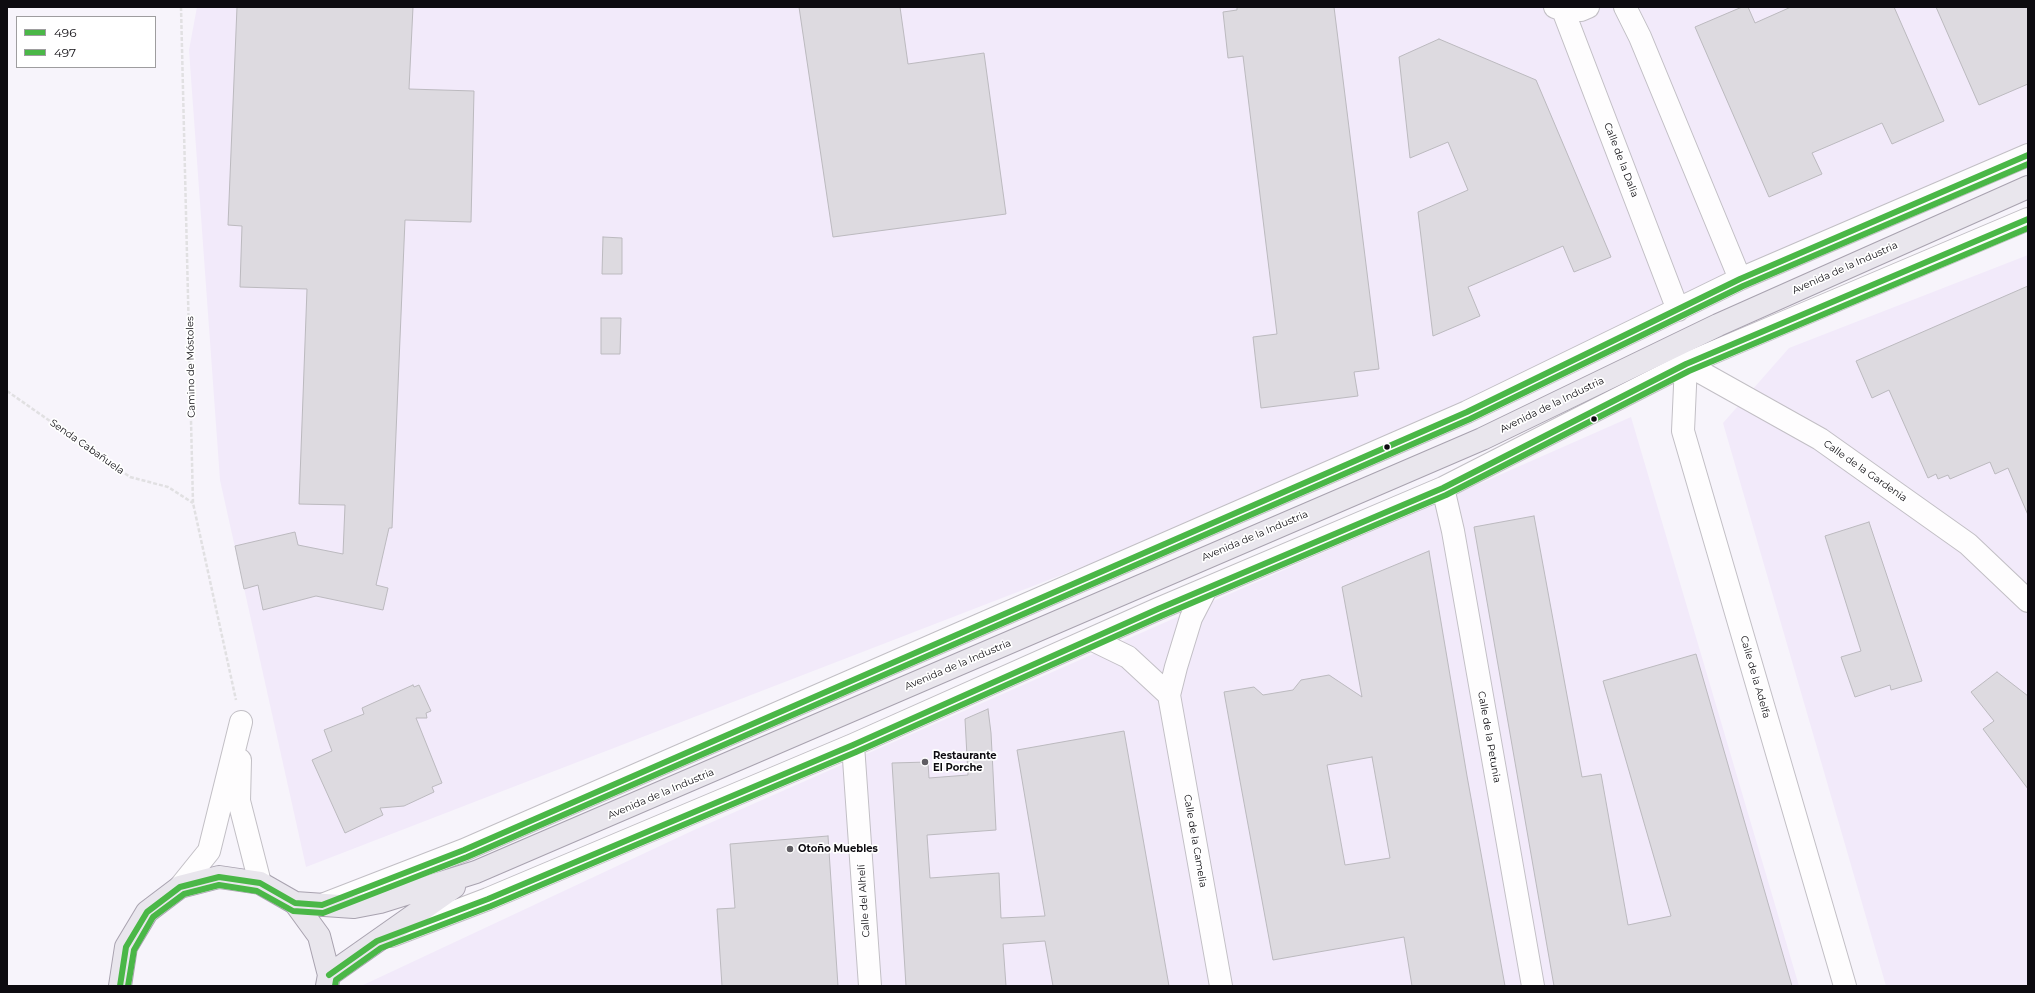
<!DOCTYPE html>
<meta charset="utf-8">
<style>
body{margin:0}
#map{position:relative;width:2035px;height:993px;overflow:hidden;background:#f7f4fb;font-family:Montserrat,sans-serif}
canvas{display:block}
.frame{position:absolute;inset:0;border:8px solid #0d0b10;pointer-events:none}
.legend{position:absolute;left:16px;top:16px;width:140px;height:52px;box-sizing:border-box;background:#fff;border:1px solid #9e9d9f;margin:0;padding:5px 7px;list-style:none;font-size:12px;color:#0d0b10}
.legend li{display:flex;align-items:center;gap:8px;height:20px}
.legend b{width:20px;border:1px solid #9e9d9f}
</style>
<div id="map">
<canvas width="2035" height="993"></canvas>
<div class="frame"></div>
<ul class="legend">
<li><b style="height:5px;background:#4ab747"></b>496</li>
<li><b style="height:5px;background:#4ab747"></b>497</li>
</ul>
</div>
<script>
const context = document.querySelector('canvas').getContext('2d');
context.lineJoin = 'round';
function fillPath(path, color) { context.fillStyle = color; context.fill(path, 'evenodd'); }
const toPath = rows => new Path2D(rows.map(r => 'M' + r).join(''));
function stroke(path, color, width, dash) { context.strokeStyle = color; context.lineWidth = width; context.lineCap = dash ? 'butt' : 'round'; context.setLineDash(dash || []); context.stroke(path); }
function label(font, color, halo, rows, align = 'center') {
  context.font = font + ' Montserrat,sans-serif'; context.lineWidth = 3.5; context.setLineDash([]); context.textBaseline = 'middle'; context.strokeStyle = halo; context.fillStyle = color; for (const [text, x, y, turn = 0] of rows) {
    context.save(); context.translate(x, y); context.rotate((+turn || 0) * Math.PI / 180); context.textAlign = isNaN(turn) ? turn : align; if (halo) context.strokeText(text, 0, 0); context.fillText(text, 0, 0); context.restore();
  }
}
const built = toPath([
 [197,7,2028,7,2028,157,1147,542,306,867,220,480,189,50],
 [2028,255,2028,986,1886,986,1723,423,1789,348],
 [1631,417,1799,986,361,986,694,830]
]);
const building = toPath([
 [237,7,413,7,409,89,474,91,471,222,405,220,392,528,389,528,376,585,388,588,383,610,316,596,263,610,258,585,244,589,235,546,295,532,298,545,343,554,345,505,299,504,307,289,240,287,242,226,228,225,237,7],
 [799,7,900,7,908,64,984,53,1006,214,833,237,799,7],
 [1237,7,1334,7,1379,369,1354,372,1358,396,1261,408,1253,337,1277,334,1243,56,1228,58,1223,12,1237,10,1237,7],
 [1742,7,1748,7,1755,23,1791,7,1894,7,1944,121,1892,144,1882,123,1812,153,1822,174,1769,197,1695,27,1742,7],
 [1936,7,2028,7,2028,84,1979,105,1936,7],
 [1439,39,1536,80,1611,257,1574,272,1563,246,1468,287,1480,316,1433,336,1418,212,1468,190,1448,142,1410,158,1399,57,1439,39],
 [603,237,622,238,622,274,602,274,603,237],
 [2028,286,2028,515,2008,468,1995,474,1990,462,1950,479,1948,475,1938,479,1936,474,1928,478,1889,390,1872,398,1856,361,2028,286],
 [601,318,621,318,620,354,601,354,601,318],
 [1534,516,1582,777,1601,774,1628,925,1671,916,1603,681,1696,654,1792,986,1554,986,1474,527,1534,516],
 [1869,522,1922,681,1891,690,1890,685,1855,697,1841,657,1861,651,1825,536,1869,522],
 [1429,551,1467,776,1505,986,1412,986,1404,937,1273,960,1240,781,1224,692,1254,687,1263,695,1293,690,1301,680,1329,675,1362,697,1342,587,1429,551],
 [1372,757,1390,858,1345,865,1327,765,1372,757],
 [1997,672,2028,696,2028,789,1983,729,1994,721,1971,692,1997,672],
 [413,685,414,687,419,685,431,711,426,713,427,718,416,718,442,783,432,787,434,792,404,806,380,808,383,815,345,833,312,760,332,751,324,730,364,714,362,708,413,685],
 [988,709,991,733,996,830,927,835,930,878,999,873,1001,918,1045,916,1017,750,1124,731,1169,986,1053,986,1045,941,1003,944,1006,986,906,986,892,763,928,762,929,778,968,775,965,719,988,709],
 [828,836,838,986,722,986,717,909,735,908,730,844,828,836]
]);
const path = toPath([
 [181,7,193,503,236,700],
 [7,391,130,477,168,487,193,503]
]);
const minor = toPath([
 [1555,7,1563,10,1581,10,1588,7],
 [1625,7,1640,37,1740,279],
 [1563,10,1678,310],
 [1443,488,1453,531,1533,986],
 [1206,589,1191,618,1176,667,1169,695,1221,986],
 [1091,639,1128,657,1169,695],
 [853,745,870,986],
 [240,760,239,801,260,883],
 [180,887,209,851,241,722],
 [322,905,464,850,1467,412,1740,279,2028,155],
 [391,936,488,899,853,745,1158,609,1443,488,1686,364,2028,219],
 [1845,986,1683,431,1686,364,1820,439,1968,544,2028,601]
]);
const primary = toPath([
 [295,903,354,907,380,902,476,872,1482,439,1718,325,2028,187],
 [329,975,454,887],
 [120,986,126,947,147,912,180,887,219,877,260,883,295,903,319,936,329,975,327,986]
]);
const bus1 = toPath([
 [329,975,377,941,488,899,853,745,1158,609,1443,488,1686,364,2028,219],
 [120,986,126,947,147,912,180,887,219,877,260,883,295,903,322,905,464,850,1467,412,1740,279,2028,155]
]);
const bus2 = toPath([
 [128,986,134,950,153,917,184,894,219,885,257,891,293,911,323,913,467,857,1470,419,1743,286,2028,164],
 [335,986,336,980,381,948,491,906,856,752,1161,616,1446,495,1689,371,2028,228]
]);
const markers = [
 [1594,419,3.5,"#0d0b10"],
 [1387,447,3.5,"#0d0b10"],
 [925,762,4,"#5f5d62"],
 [790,849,4,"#5f5d62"]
];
const streetNames = [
 ["Calle de la Dalia",1621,160,69],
 ["Avenida de la Industria",1845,268,-24],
 ["Camino de Móstoles",191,367,-91],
 ["Avenida de la Industria",1552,405,-26],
 ["Senda Cabañuela",87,447,35],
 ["Calle de la Gardenia",1865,471,35],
 ["Avenida de la Industria",1255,536,-23],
 ["Avenida de la Industria",958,665,-23],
 ["Calle de la Adelfa",1755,677,74],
 ["Calle de la Petunia",1489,737,80],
 ["Avenida de la Industria",661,794,-23],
 ["Calle de la Camelia",1195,841,80],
 ["Calle del Alhelí",864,901,-94]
];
const poiNames = [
 ["Restaurante",933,756],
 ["El Porche",933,768],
 ["Otoño Muebles",798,849]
];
fillPath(built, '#f2eafa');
fillPath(building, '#dddae0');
stroke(building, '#bcbabf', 1);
stroke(minor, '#c2bfc5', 24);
stroke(primary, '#a8a2af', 24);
stroke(path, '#e1e0e2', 2.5, [4, 2]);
stroke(minor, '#fefdfe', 22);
stroke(primary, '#e9e6ed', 22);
stroke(bus1, '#4ab747', 6);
stroke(bus2, '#4ab747', 6);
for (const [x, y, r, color] of markers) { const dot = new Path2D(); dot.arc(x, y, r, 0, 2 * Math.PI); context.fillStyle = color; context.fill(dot); stroke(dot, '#fff', 1.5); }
label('10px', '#0d0b10', '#fff', streetNames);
label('bold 10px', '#0d0b10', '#fff', poiNames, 'left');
</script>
